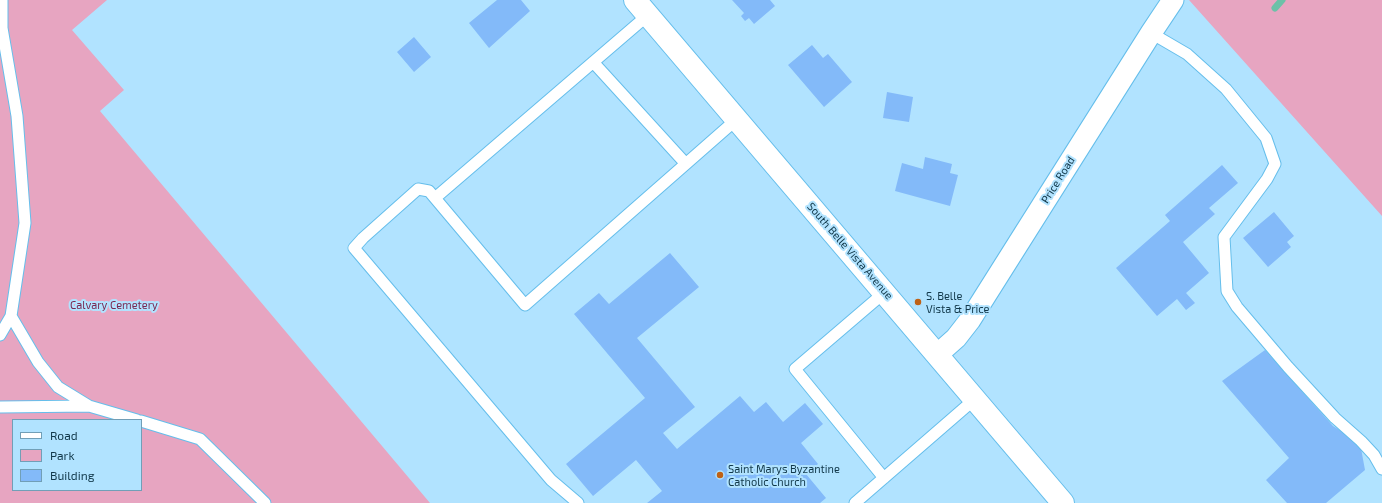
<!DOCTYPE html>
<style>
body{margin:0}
#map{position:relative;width:1382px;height:503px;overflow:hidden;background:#b1e3ff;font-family:"Exo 2",sans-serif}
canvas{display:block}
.legend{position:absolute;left:12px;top:419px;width:130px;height:72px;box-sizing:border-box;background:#b1e3ff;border:1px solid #719fb7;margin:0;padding:5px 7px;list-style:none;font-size:12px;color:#11384a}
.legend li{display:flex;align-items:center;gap:8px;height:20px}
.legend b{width:20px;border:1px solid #719fb7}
</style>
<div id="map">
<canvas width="1382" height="503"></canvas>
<ul class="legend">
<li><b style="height:5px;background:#fff"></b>Road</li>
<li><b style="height:11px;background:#e7a5c1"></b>Park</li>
<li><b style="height:11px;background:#83baf9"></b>Building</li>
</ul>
</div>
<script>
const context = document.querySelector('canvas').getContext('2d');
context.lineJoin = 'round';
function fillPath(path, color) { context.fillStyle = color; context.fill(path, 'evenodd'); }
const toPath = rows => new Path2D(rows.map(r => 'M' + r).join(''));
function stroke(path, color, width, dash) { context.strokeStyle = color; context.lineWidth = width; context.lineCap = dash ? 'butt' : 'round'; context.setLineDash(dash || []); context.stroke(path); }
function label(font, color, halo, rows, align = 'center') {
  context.font = font + ' "Exo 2",sans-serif'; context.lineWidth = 4; context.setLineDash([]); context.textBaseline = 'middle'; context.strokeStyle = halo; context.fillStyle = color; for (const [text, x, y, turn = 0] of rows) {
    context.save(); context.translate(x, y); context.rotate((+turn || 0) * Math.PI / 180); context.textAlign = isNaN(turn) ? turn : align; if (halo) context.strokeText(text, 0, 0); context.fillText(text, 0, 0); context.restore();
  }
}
const green = toPath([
 [0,0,107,0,72,30,124,90,100,111,430,503,0,503],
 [13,420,141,420,141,490,13,490],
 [1189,0,1382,0,1382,216]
]);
const stream = toPath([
 [1275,8,1282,0]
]);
const building = toPath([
 [497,0,521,0,530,11,489,48,469,23],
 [732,0,770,0,775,6,754,24,749,18,745,21,741,16,744,13],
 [414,37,431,57,414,72,397,52],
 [812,45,823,58,828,54,852,82,824,107,788,65],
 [887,92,913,97,909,122,883,118],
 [925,157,952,164,950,173,958,175,950,206,895,191,902,163,923,169],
 [1222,165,1238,183,1209,208,1215,214,1183,242,1209,273,1186,293,1195,303,1186,310,1177,299,1157,316,1116,268,1170,221,1165,215],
 [1274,212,1294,236,1287,242,1291,247,1268,267,1243,238],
 [670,253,699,287,637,338,695,407,663,433,677,449,740,396,754,412,766,402,783,422,805,403,823,424,801,443,818,464,806,474,826,498,820,503,647,503,662,491,636,460,593,496,566,464,645,398,574,314,599,293,609,304],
 [1265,350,1333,426,1360,443,1365,470,1326,503,1287,503,1266,480,1289,458,1222,381]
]);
const service = toPath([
 [1151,33,1187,54,1226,89,1266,138,1275,164,1267,179,1224,237,1227,291,1237,307,1288,367,1335,418,1361,441,1374,455,1382,469],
 [593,62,686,164],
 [435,198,648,15],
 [11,316,38,362,58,387,89,406],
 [0,335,11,316,25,223,17,116,2,28,2,0],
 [0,407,89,406,137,420],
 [141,421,200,439,265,503],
 [884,478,795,369,885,292],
 [578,503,551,480,354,248,363,238,418,189,429,191,525,305,737,119],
 [855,503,976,398]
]);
const minor = toPath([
 [938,354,956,338,970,320,1151,33,1173,0]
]);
const tertiary = toPath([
 [635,0,1063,503]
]);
const markers = [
 [918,302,4,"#bf6115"],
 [720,475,4,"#bf6115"]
];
const streetNames = [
 ["Price Road",1058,180,-58],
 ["South Belle Vista Avenue",850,251,49]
];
const poiNames = [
 ["S. Belle",926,296],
 ["Vista & Price",926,309],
 ["Saint Marys Byzantine",728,469],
 ["Catholic Church",728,482]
];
const parkNames = [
 ["Calvary Cemetery",114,305]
];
fillPath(green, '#e7a5c1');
stroke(stream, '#6cc1a8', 7);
fillPath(building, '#83baf9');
stroke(service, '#65beeb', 13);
stroke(minor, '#65beeb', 23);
stroke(tertiary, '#65beeb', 24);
stroke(service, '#fff', 11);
stroke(minor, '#fff', 21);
stroke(tertiary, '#fff', 22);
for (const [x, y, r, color] of markers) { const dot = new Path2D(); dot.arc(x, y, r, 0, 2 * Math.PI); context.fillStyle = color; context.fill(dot); stroke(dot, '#b1e3ff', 1.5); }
label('11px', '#11384a', '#b1e3ff', streetNames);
label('11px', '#11384a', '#b1e3ff', poiNames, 'left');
label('11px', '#7a2952', '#b1e3ff', parkNames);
</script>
